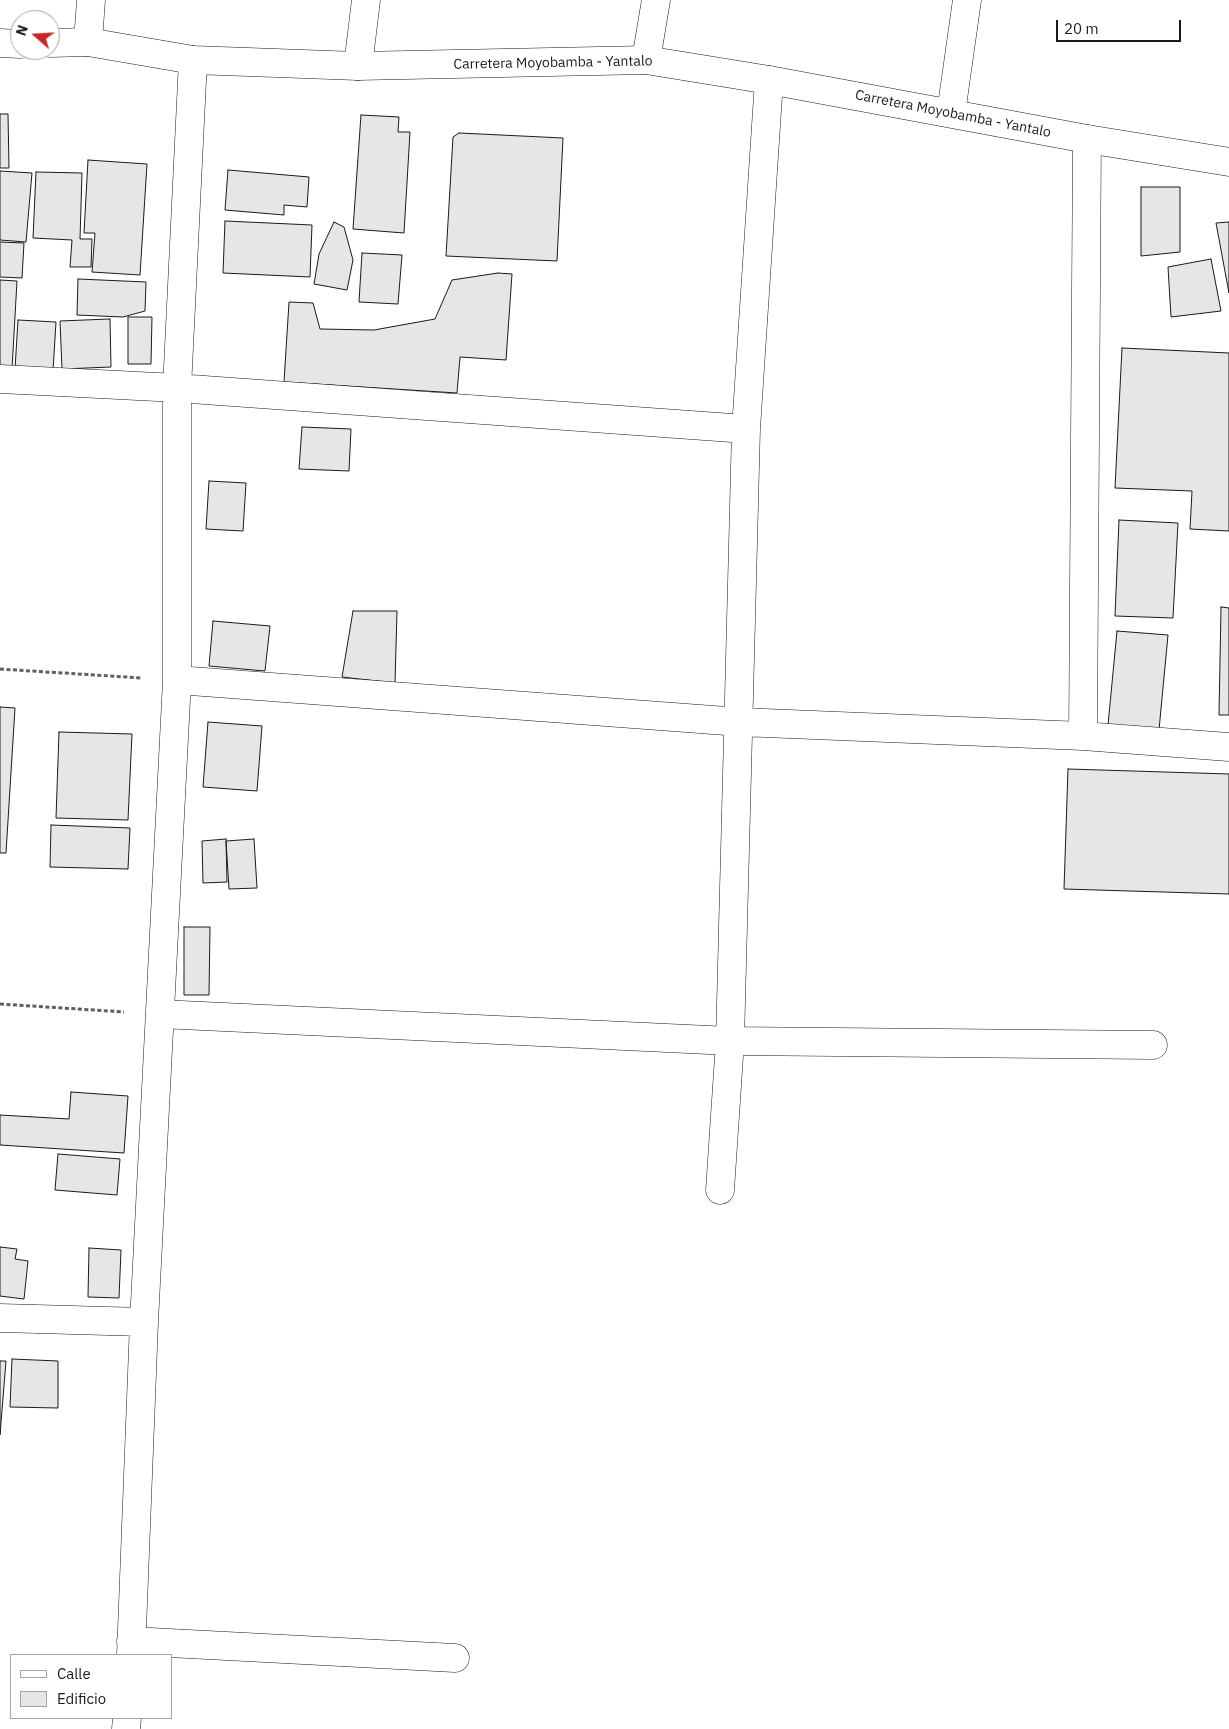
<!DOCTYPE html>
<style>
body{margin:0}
#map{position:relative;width:1229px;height:1729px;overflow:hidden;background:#fff;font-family:"IBM Plex Sans",sans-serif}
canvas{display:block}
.legend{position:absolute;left:10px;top:1654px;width:162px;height:65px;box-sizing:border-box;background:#fff;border:1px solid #a3a3a3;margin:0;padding:6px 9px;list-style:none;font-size:15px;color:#1a1a1a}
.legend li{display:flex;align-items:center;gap:10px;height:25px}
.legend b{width:25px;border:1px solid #a3a3a3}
.north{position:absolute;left:10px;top:10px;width:50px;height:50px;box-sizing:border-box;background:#fff;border:1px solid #a3a3a3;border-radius:50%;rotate:289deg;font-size:14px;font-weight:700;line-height:20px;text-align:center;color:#1a1a1a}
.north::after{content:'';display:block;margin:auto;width:18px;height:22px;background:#c62828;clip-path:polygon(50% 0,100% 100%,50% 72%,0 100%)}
.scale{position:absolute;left:1056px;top:20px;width:125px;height:22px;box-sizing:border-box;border:2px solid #1a1a1a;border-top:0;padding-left:6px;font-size:15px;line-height:18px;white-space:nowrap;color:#1a1a1a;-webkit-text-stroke:4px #fff;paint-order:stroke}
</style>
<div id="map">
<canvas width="1229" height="1729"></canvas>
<ul class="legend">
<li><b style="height:6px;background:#fff"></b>Calle</li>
<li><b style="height:14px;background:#e6e6e6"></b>Edificio</li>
</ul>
<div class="north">N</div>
<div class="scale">20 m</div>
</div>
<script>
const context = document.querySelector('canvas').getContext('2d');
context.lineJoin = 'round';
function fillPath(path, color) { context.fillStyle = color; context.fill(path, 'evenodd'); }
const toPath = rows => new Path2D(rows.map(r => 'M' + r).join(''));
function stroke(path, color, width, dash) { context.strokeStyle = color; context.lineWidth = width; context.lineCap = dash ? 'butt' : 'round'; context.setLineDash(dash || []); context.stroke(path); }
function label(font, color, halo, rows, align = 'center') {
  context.font = font + ' "IBM Plex Sans",sans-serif'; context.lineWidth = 4; context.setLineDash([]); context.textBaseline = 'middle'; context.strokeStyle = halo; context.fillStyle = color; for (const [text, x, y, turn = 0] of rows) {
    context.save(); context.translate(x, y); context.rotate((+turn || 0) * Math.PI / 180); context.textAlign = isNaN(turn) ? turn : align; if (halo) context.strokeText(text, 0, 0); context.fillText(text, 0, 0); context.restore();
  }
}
const building = toPath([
 [0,114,8,114,9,168,0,168,0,114],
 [361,115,399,117,398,132,410,132,404,233,353,229,361,115],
 [459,133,563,138,557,261,446,256,453,137,459,133],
 [88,160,147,164,140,275,92,272,95,233,84,233,88,160],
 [228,170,309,177,307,207,284,205,284,215,225,210,228,170],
 [0,171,32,173,26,242,0,240,0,171],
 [36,172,82,173,80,239,92,239,91,267,70,267,72,240,33,238,36,172],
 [1141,187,1180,187,1180,252,1141,256,1141,187],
 [225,221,312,225,310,277,223,273,225,221],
 [334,222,344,227,353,260,347,290,314,284,319,254,334,222],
 [1229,222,1229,293,1216,223,1229,222],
 [0,242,24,243,22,278,0,277,0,242],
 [362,253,402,255,398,304,359,302,362,253],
 [1211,259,1221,311,1171,317,1168,267,1211,259],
 [498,273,512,274,506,360,460,357,457,393,284,382,289,302,313,303,320,329,374,330,435,319,452,280,498,273],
 [78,279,146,282,145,311,123,317,77,315,78,279],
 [0,280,17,281,12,369,0,368,0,280],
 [128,317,152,317,151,364,128,364,128,317],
 [110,319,111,367,62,369,60,321,110,319],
 [18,320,56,322,53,371,15,369,18,320],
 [1122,348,1229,353,1229,531,1190,529,1192,491,1115,488,1122,348],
 [302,427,351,429,349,471,299,469,302,427],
 [209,481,246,483,243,531,206,529,209,481],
 [1119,520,1178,523,1173,618,1115,616,1119,520],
 [1221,607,1229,608,1229,715,1219,715,1221,607],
 [353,611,397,611,395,683,342,677,353,611],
 [213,621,270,626,265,671,209,666,213,621],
 [1117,631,1168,635,1159,730,1108,725,1117,631],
 [0,707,15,708,6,853,0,853,0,707],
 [208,722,262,726,257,791,203,787,208,722],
 [59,732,132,734,128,820,56,818,59,732],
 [1068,769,1229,774,1229,894,1064,889,1068,769],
 [51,825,130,828,128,869,50,867,51,825],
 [226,839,227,882,203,883,202,841,226,839],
 [254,839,257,888,229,889,226,841,254,839],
 [184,927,210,927,209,995,184,995,184,927],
 [71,1092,128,1096,124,1153,0,1145,0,1115,69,1119,71,1092],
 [58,1154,120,1159,117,1195,55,1190,58,1154],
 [0,1247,17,1249,15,1259,28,1261,24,1299,0,1296,0,1247],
 [89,1248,121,1250,119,1298,88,1297,89,1248],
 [12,1359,58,1361,58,1408,10,1407,12,1359],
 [0,1361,6,1361,0,1435,0,1361]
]);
const path = toPath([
 [0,669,142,678],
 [0,1004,124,1012]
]);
const minor = toPath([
 [88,42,91,0],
 [646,60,656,0],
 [358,66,366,0],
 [951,113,967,0],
 [0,379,177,388,746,429],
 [177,680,740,722,1083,736,1229,747],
 [1083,736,1087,139],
 [160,1014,730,1041,1153,1045],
 [720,1190,730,1041,746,429,769,80],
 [0,1318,144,1322],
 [131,1641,455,1658],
 [131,1655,144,1322,177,680,177,388,193,60],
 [126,1729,127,1718]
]);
const secondary = toPath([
 [0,43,20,44],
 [50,43,88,42,193,60,358,66,646,60,769,80,1087,139,1229,162]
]);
const streetNames = [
 ["Carretera Moyobamba - Yantalo",553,63,-1],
 ["Carretera Moyobamba - Yantalo",953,114,11]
];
fillPath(building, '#e6e6e6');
stroke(building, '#1a1a1a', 1);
stroke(minor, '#1a1a1a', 29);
stroke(secondary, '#1a1a1a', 29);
stroke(path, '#5f5f5f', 3, [4, 2.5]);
stroke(minor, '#fff', 28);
stroke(secondary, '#fff', 28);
label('14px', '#1a1a1a', '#fff', streetNames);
</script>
